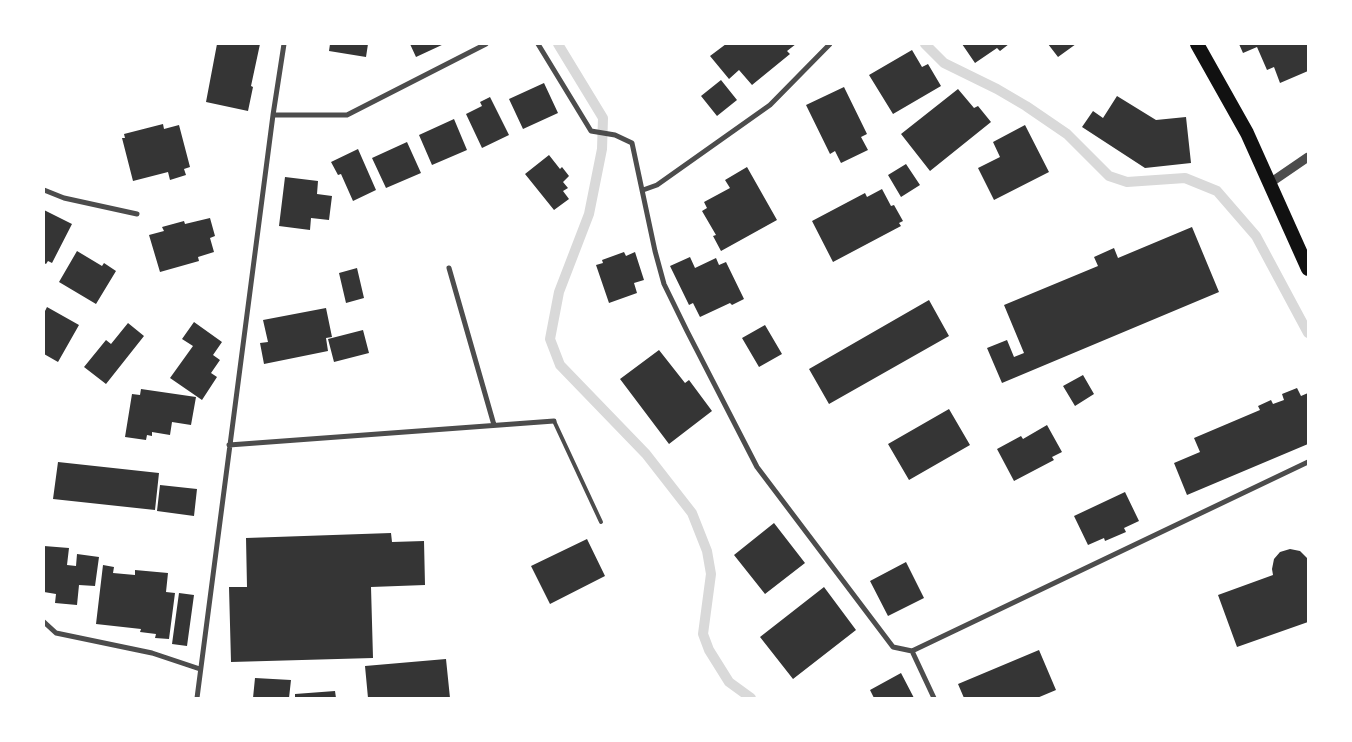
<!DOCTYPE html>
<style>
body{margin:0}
#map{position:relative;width:1352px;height:742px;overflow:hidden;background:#fff;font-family:Overpass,sans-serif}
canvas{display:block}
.frame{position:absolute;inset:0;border:45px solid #fff;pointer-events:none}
</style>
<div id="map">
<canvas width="1352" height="742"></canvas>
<div class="frame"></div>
</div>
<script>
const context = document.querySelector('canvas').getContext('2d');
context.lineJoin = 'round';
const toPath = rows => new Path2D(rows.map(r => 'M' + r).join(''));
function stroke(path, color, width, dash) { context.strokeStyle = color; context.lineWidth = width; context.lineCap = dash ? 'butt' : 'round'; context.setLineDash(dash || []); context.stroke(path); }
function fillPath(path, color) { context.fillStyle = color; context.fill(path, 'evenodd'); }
const stream = toPath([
 [558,44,603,118,602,149,589,214,559,292,550,339,560,365,646,454,692,513,707,551,711,574,703,634,709,650,729,682,751,698],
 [925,44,944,63,997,89,1026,106,1067,134,1109,176,1127,182,1185,178,1217,191,1256,236,1308,333]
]);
const building = toPath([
 [217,44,260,44,251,86,253,87,248,111,206,102],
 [330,44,368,44,366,57,329,51],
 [410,44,444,44,416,57],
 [726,44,796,44,787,51,790,54,752,85,739,70,729,79,710,56],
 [962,44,1009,44,1000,51,997,48,975,63],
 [1048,44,1076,44,1058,57],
 [1239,44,1308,44,1308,71,1280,83,1274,67,1267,70,1257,47,1243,53],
 [912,50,922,67,928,64,941,86,893,114,869,75],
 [721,80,737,100,717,116,701,96],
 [544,83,558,113,523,129,509,99],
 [844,87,867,134,861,137,868,150,841,163,835,151,830,154,806,105],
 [958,89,974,108,978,106,991,122,930,171,901,134],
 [1117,96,1156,120,1186,117,1191,163,1145,168,1082,127,1093,111,1103,118],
 [490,97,509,135,482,148,466,114,482,106,480,102],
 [454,119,467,150,432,165,419,135],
 [163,124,164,129,179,125,190,167,184,169,186,175,170,180,168,172,133,181,122,138,125,138,124,134],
 [1025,125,1049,172,994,200,978,168,1000,157,993,142],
 [407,142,421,173,386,188,372,158],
 [358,149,376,190,353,201,341,174,338,175,331,162],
 [549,155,560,169,562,167,569,176,563,182,568,188,563,191,569,199,554,210,525,174],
 [906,164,920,185,901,197,888,175],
 [747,167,777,220,721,251,713,236,716,235,702,211,707,208,704,202,730,188,725,180],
 [285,177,318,181,317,194,332,196,329,220,311,218,310,230,279,226],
 [882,189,891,206,894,205,903,221,899,223,901,226,833,262,812,221,865,193,867,197],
 [44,210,72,224,52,263,48,261,46,264,44,263],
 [210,218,215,236,210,238,214,252,198,257,199,261,160,272,149,235,164,231,162,227,184,221,185,224],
 [1192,227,1219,292,1002,383,987,348,1007,340,1014,357,1024,353,1004,305,1098,266,1094,257,1114,248,1118,258],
 [77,251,102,266,104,263,116,271,96,304,59,282],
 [624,252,626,256,635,252,644,280,634,283,637,293,609,303,596,265,603,263,602,260],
 [690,257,695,268,716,258,719,265,726,262,744,299,732,305,730,303,700,317,693,303,689,305,670,266],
 [357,268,364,298,346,303,339,273],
 [929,300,949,336,829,404,809,369],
 [47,307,79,325,58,362,44,354,44,313],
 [326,308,332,337,326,338,328,351,264,364,260,343,268,342,263,320],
 [194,322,222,342,213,355,220,360,211,373,217,377,202,400,170,378,193,346,182,339],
 [128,323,144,336,106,384,84,367,106,340,111,344],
 [765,325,782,354,759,367,742,338],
 [363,330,369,353,334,362,328,339],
 [659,350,685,383,689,380,712,411,669,444,620,379],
 [1083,375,1094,394,1075,406,1063,386],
 [1297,388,1301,396,1308,393,1308,444,1187,495,1174,463,1200,452,1194,438,1260,410,1258,406,1271,400,1273,404,1284,400,1282,394],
 [141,389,196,397,191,425,172,422,170,435,152,432,152,436,147,435,146,440,125,437,132,394,140,395],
 [949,409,970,445,909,480,888,444],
 [1047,425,1062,452,1052,457,1054,460,1014,481,997,449,1021,436,1023,439],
 [58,462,159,473,155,510,53,499],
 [160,485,197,489,194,516,157,511],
 [1125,492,1139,521,1124,528,1126,532,1105,541,1104,538,1088,545,1074,516],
 [774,523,805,563,765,594,734,555],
 [391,533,392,542,424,541,425,585,371,587,373,658,231,662,229,587,247,587,246,538],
 [587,539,605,576,550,604,531,566],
 [44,546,69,548,67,565,76,566,77,554,99,557,95,586,79,585,77,605,55,603,56,594,44,592],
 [1290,549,1300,551,1308,559,1308,622,1237,647,1218,595,1273,575,1272,569,1274,559,1280,552],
 [906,562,924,598,888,616,870,581],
 [103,565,114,567,113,573,135,575,135,570,168,573,166,592,175,593,169,639,155,638,156,634,140,632,141,629,96,624],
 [824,587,856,630,793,679,760,637],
 [179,593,194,595,187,646,172,644],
 [1039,650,1056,690,1037,698,964,698,958,684],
 [446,659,450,698,368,698,365,666],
 [901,673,914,698,874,698,870,690],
 [255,678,291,680,289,698,253,698],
 [335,691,336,698,295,698,295,694]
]);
const service = toPath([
 [554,421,601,522]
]);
const minor = toPath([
 [538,44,591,131,615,135,632,143,655,251,664,284,687,331,757,467,893,647,912,651,934,698],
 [273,115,347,115,486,44],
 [44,190,64,198,137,214],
 [643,190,657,185,770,105,830,44],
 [449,268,494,425],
 [229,445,554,421],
 [44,622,56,633,152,653,200,669],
 [912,651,1308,462],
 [197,698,273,115,284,44]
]);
const tertiary = toPath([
 [1270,183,1308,157]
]);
const trunk = toPath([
 [1197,44,1247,133,1308,269]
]);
stroke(stream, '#d9d9d9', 10);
fillPath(building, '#353535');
stroke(service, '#4c4c4c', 4);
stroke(minor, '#4c4c4c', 5);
stroke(tertiary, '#4c4c4c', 9);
stroke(trunk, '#111', 14);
</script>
